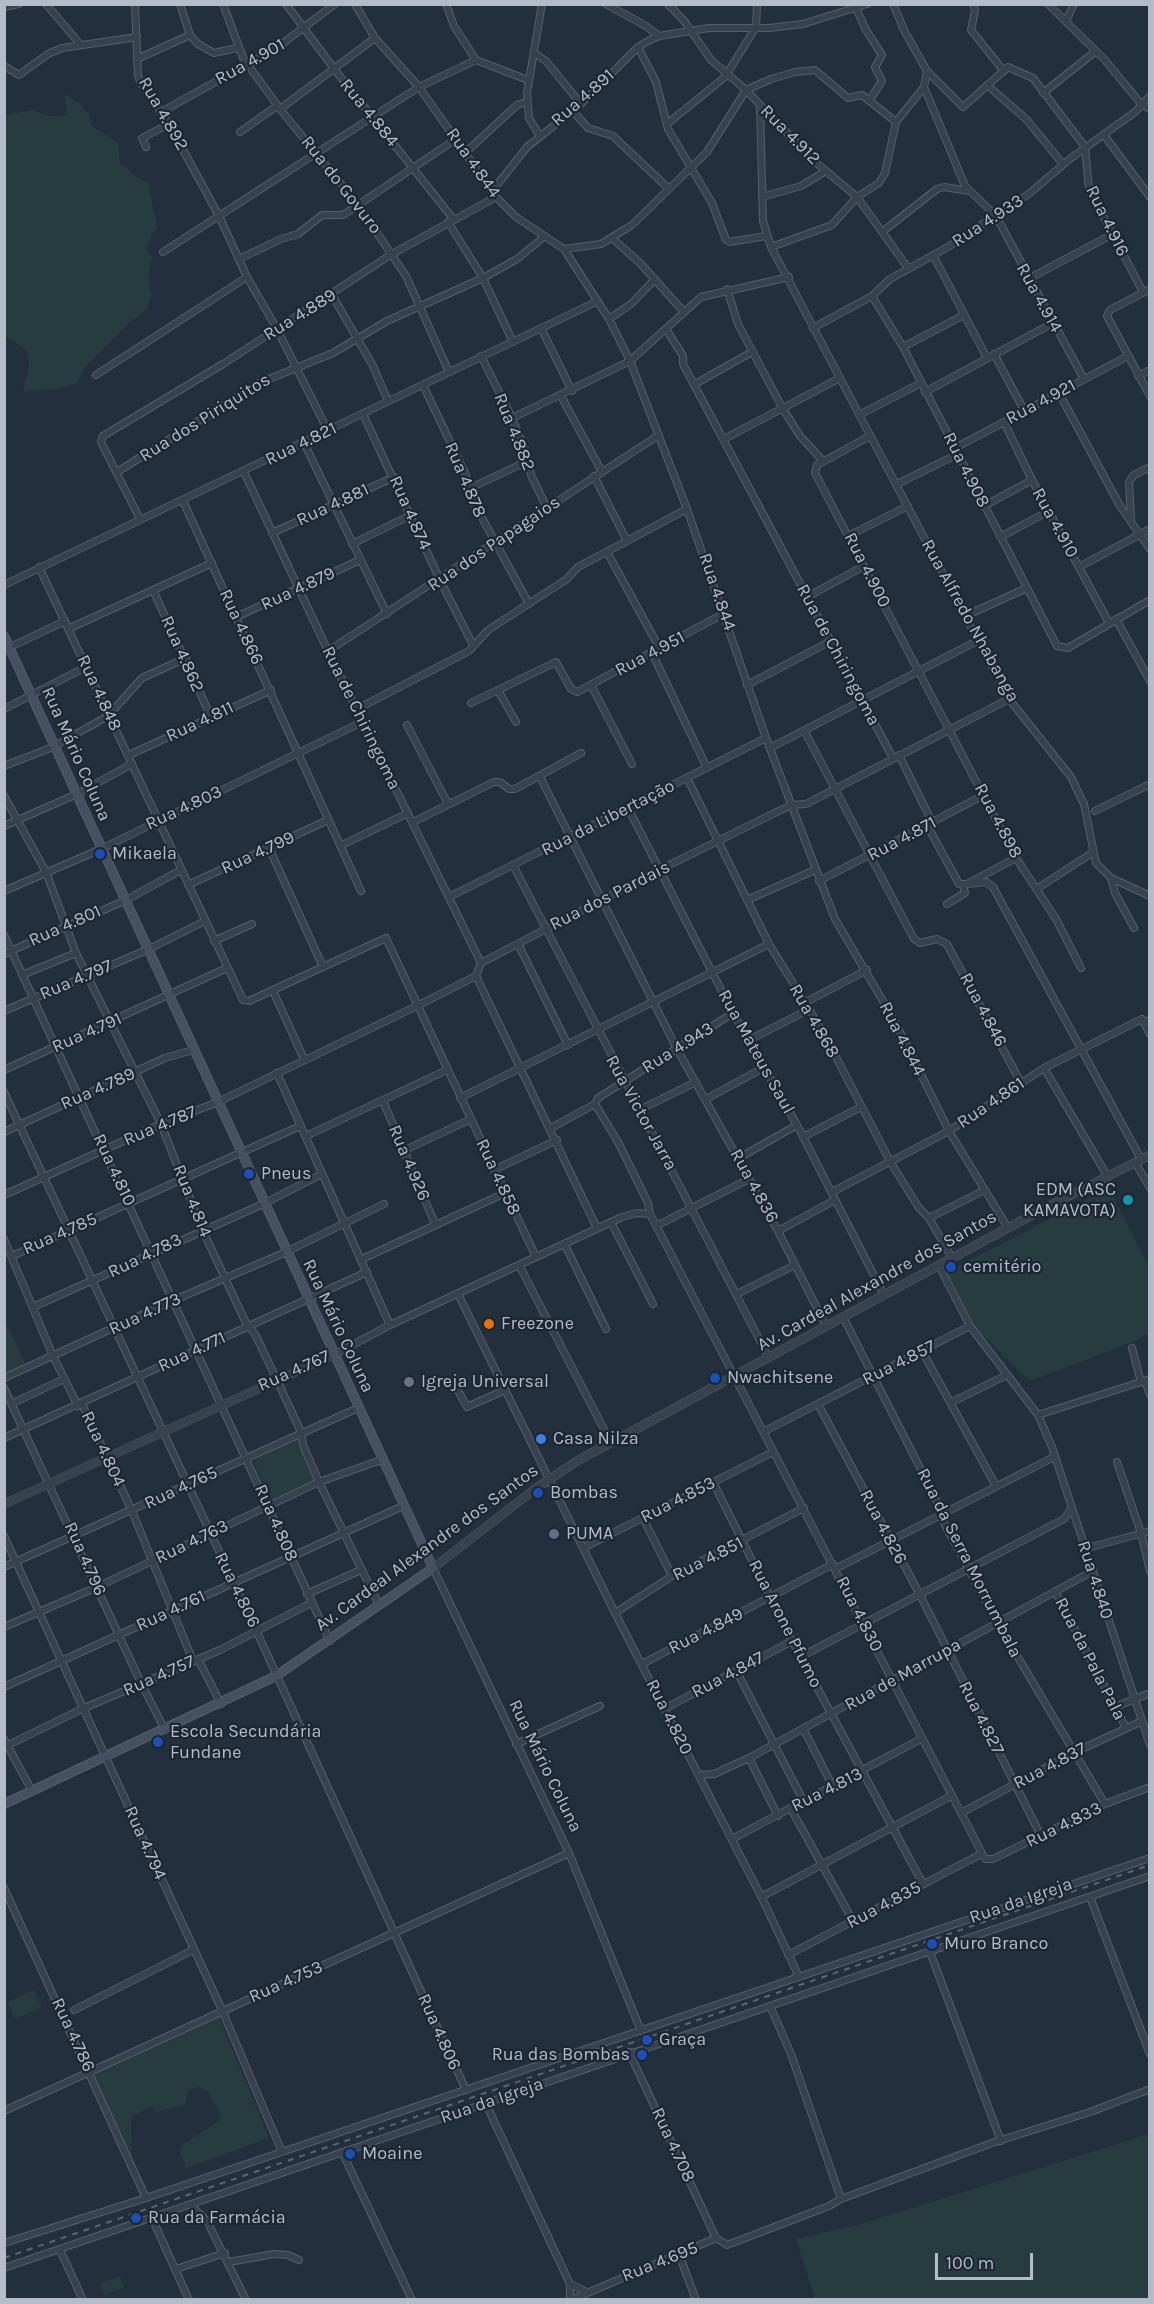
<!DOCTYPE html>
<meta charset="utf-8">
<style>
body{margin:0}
#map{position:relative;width:1154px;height:2304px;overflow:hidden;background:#242f3e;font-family:Karla,sans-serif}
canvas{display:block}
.frame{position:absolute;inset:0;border:6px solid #b4bcc9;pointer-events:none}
.scale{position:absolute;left:935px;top:2253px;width:98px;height:27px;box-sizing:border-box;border:3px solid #b4bcc9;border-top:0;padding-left:8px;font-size:18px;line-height:21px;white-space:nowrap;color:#b4bcc9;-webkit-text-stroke:4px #1d2633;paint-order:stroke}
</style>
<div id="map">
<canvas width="1154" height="2304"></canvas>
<div class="frame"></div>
<div class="scale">100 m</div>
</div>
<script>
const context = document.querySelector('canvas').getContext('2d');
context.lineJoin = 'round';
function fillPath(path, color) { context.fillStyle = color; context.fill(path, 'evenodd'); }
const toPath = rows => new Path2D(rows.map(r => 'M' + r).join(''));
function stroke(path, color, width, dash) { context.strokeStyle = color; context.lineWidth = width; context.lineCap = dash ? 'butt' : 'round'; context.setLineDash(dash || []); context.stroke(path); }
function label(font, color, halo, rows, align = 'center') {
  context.font = font + ' Karla,sans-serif'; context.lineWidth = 4.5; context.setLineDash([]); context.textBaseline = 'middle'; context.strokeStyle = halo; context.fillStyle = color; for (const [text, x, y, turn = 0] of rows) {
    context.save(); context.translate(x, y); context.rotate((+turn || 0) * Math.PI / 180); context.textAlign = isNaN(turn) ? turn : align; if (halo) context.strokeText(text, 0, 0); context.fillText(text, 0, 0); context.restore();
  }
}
const green = toPath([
 [65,94,78,102,90,116,91,125,118,143,120,163,137,177,148,182,157,228,151,235,146,251,152,256,148,277,151,296,147,309,127,325,85,367,76,384,55,389,23,391,29,366,27,350,5,336,5,115,31,110,50,116,67,116],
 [1109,1188,1149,1267,1149,1333,1135,1341,1033,1380,1027,1379,976,1328,945,1273],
 [4,1318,26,1365,4,1375],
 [299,1439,318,1480,271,1501,253,1460],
 [34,1990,42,2007,15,2019,8,2002],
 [218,2015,269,2138,186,2168,180,2152,182,2145,222,2119,217,2107,211,2101,210,2093,198,2086,188,2091,185,2105,155,2112,153,2106,131,2117,132,2159,90,2071],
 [1149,2134,1149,2299,815,2299,796,2239,861,2224],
 [120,2276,124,2287,104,2295,100,2284]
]);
const minor = toPath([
 [46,4,80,44],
 [135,4,138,76,141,83,169,124,219,216,247,277,277,329,328,431],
 [180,4,190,35,198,44,214,53,237,48],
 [223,4,243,58,280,109,359,206,406,276,449,372],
 [286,4,335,70,454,220],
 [355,4,375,38,419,87,496,197,516,217,564,249,609,319,630,361,687,509,766,738,835,919,894,1020,949,1131,1008,1228],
 [446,4,454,26,476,60],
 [606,4,646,26,659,36],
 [668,4,685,22,711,60,746,90,814,161,857,197,908,268],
 [973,4,975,10,971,30,1003,70],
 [1048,4,1104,59,1142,105,1150,109],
 [4,7,19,4],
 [856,8,866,30,882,55,875,67,882,81,869,101],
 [1066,21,1074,4],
 [638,47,656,82,668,129,712,203,726,240,730,242,766,236],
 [534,53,546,61,581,104],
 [137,59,190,35],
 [4,66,19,75,48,54,62,48,137,37],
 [927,71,963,107,1008,67,1033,78,1085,147,1089,189,1143,292],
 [987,85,1026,119,1063,164],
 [924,87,965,186,996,216,1084,379],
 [1043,93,1096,51],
 [760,105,763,221,771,247,1009,699,1071,777,1084,804,1096,863,1111,878,1150,896],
 [280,109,375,38],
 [572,110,588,128,613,136,669,189],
 [161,112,275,49,335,4],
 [667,124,725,77,756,27,757,4],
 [240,132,277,106],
 [539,135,529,118,527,93,542,4],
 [1104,135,1150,197],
 [146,147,142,138,169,124],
 [466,152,517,105,527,102],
 [493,190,527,147,581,104,638,47,650,40,659,36,709,28,769,28,803,24,867,4],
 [762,197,801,186,826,171],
 [448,222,483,278,512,340],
 [882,232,937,189,944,187,969,191],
 [613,239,640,263,683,311],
 [771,247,832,225,857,197,879,183,885,173,896,122,924,87,927,71,905,32,893,4],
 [564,249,601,244,632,225,707,152,746,90,771,79,795,72,815,70,848,98,862,95,896,122],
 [163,252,419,87,476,60,528,80],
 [933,255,987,358],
 [239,259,281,239,298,234,322,215,343,215,456,139],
 [1028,279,1113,234],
 [727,289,738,324,783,409,800,436,823,461],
 [1150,289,1110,310,1107,316,1150,396],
 [332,295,373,366,388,401],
 [872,296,903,347,1057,646,1068,648,1150,600],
 [609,319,631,304,655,279],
 [541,328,572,391],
 [813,328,872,296,890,279,948,247,1030,193,1071,158,1135,112,1150,96],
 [666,329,683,356,683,364,893,758],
 [903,347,964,315],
 [994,354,1025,412],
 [481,356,512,418,527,454,531,475,547,508],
 [96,375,247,277],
 [1138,376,1150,370],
 [695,384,752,352],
 [423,385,465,473,475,505,529,604],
 [925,392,1053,323],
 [1059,393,1120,506,1150,549],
 [561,396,602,472],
 [363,414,440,580,473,645],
 [859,415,921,383],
 [512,418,630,361,701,297,789,277],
 [1004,422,1032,480,1109,623],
 [870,436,817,465,815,473,1016,858,1056,919,1081,968],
 [724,439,840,378],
 [304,443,387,614],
 [955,448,1128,356],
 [117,472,259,383,333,353,387,321,483,278,517,259,545,236],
 [244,472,328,651,481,963],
 [594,476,627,541],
 [897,484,958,454],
 [468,489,528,461],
 [183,501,361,891],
 [984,506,1032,480],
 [140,519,101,442,103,436,223,364,392,254,496,197],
 [1131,519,1129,482,1134,475,1150,467],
 [272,533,394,477],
 [850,535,908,506],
 [1000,537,1049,511],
 [352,544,411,515],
 [607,552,660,649],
 [39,567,243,1000,249,1001,386,938,536,1257],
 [1079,567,1150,529],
 [4,585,598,301],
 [153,590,211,717],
 [807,597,864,566],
 [965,616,1027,588],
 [236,617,360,560],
 [1116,619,1150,681],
 [68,629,212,563],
 [4,650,65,621],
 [328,651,659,435],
 [652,653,707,768],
 [591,685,632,764],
 [747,685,831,641],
 [498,690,516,722],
 [471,703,556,662,571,689,577,692,725,613],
 [4,709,86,667],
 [357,709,469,651,488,630,567,579,578,567,687,509],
 [407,725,448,804],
 [805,732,914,939,920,943,937,939,947,944,1021,1083],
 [770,748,977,641],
 [129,755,271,690],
 [899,755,932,822],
 [4,766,53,747,108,716,142,678,186,658],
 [540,777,677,1049,778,1231,826,1326],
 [687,778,769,944,823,1032,891,1163,919,1208,929,1218,952,1258],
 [4,796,46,872,76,953,161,1124,202,1229,246,1323,255,1334,276,1378,301,1432,303,1445,319,1482,379,1605],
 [628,808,733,1013,797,1125,884,1295],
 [1095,811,1150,784],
 [413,822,494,782,500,782,509,789,515,789,581,753],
 [927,825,959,884,967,884,1016,858],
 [4,826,77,794,132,764],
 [340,846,408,813],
 [269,848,323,967],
 [514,867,769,1358],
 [1111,878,1115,893,1134,928],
 [819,881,984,795],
 [967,884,986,882,993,887,1141,1159],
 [188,885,328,820],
 [1038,888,1092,853],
 [4,891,101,849,362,722],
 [449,897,766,738],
 [747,900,815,870],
 [947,904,965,893,963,885],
 [4,935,330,1641],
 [214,941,252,924],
 [518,944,568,1045],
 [4,954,126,900,181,870],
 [22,975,76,953],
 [476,976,597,1228],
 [273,991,304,1059],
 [804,1003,867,970],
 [4,1011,149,949,205,921],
 [1144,1023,1150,1034],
 [749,1040,808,1010],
 [1044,1068,1108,1177],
 [4,1070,227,968],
 [277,1073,390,1325],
 [4,1092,256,1630,466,2090],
 [460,1098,769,944],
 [706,1099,765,1067],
 [383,1101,435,1224],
 [595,1104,618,1142,648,1203,650,1214,985,1859,993,1859,1105,1804,1150,1787],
 [639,1110,696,1082],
 [551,1128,595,1104,598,1098,733,1013],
 [4,1132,165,1058,193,1050],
 [306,1136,447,1070],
 [803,1137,861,1107],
 [405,1150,471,1119],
 [739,1158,797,1125],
 [1135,1162,1150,1188],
 [494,1170,557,1140],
 [832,1192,949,1131,1044,1068,1142,1019,1144,1023,1150,1020],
 [4,1195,161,1124,218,1102,417,1006,476,976,481,963,661,869,791,805,806,804,1009,699],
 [929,1218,985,1190],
 [611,1222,653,1304],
 [656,1226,749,1179],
 [778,1231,835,1200],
 [4,1239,53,1356,78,1406],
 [565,1245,606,1329],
 [12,1256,300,1126],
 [362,1259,505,1193],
 [519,1265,611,1443],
 [939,1266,970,1326,1038,1415,1052,1447,1150,1745],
 [458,1294,615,1613,763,1900,799,1977],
 [737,1294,795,1265],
 [33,1307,263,1204,322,1174],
 [843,1317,935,1497,945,1525,997,1622,1105,1804],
 [1132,1348,1141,1382],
 [922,1351,996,1486],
 [333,1355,390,1325,622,1217,636,1213,650,1214],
 [4,1378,172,1301,286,1252,384,1204],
 [453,1381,467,1407,505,1390],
 [1145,1381,1150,1395],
 [4,1388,142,1685,165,1730],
 [952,1402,1007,1375],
 [13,1403,64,1379],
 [82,1404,132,1511,193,1661],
 [818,1404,919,1593,1041,1836],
 [1038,1415,1150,1379],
 [763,1432,970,1326],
 [4,1438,367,1272],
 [1117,1462,1141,1533,1150,1571],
 [713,1482,792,1641,923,1884],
 [643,1518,672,1576],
 [4,1536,222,2010,282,2152],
 [583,1548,773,1452],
 [1084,1549,1150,1531],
 [4,1567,358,1408],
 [433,1568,569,1853,641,2031],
 [835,1569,1054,1457],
 [1055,1591,1126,1728],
 [307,1594,361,1570],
 [615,1613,672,1576,804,1508],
 [4,1627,97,1587,319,1482,381,1460],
 [800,1657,1064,1519,1072,1508],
 [198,1659,221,1704],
 [642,1664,833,1564],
 [737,1672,804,1802],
 [4,1687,403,1506],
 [1115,1707,1150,1693],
 [664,1709,792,1641],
 [804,1730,833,1787],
 [4,1739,32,1791],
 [516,1744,600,1706],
 [4,1747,82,1709,220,1650,311,1603],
 [749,1758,778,1816],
 [699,1775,714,1774,749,1758,1091,1572],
 [791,1809,853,1921],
 [961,1813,1073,1753,1140,1722],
 [732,1839,921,1739],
 [4,1888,146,2198],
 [761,1897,951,1796],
 [1090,1897,1150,2054],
 [930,1952,1001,2141],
 [788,1955,981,1854],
 [770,2006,791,2054,841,2199],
 [74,2010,193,1950],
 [629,2052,716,2238,727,2245,829,2206,841,2199,992,2143,1093,2111,1150,2089],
 [486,2104,570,2284,570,2300],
 [4,2111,569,1853],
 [343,2154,412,2300],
 [191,2205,207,2221,246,2300],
 [152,2218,189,2300],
 [4,2243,146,2198,1150,1858],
 [60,2250,83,2300],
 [679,2254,696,2300],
 [229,2262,274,2254,288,2255,299,2260],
 [4,2268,1150,1876],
 [176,2269,225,2253],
 [570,2284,587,2292],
 [571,2300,716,2238]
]);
const tertiary = toPath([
 [4,1504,333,1355],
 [433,1568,535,1489,577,1461,1041,1210,1150,1155]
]);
const secondary = toPath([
 [4,636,433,1568,276,1676,4,1804]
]);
const rail = toPath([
 [4,2258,1150,1865]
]);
const markers = [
 [100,854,6,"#1a4fb4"],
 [249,1174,6,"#1a4fb4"],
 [1128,1200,6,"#0f9aa8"],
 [951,1267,6,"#1a4fb4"],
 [489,1324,6,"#e8710a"],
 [715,1378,6,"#1a4fb4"],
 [409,1382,6,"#6b7280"],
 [541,1439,6,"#3f7fe0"],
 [538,1493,6,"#1a4fb4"],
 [554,1534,6,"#5c6f8a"],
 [158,1742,6,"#1a4fb4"],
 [932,1944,6,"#1a4fb4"],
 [647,2040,6,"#1a4fb4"],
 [642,2055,6,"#1a4fb4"],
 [350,2154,6,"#1a4fb4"],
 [136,2218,6,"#1a4fb4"]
];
const streetNames = [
 ["Rua 4.901",250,62,-29],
 ["Rua 4.891",583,98,-41],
 ["Rua 4.884",369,113,51],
 ["Rua 4.892",163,114,60],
 ["Rua 4.912",790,135,45],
 ["Rua 4.844",473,163,55],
 ["Rua do Govuro",341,185,52],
 ["Rua 4.933",988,221,-33],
 ["Rua 4.916",1107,221,64],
 ["Rua 4.914",1039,298,61],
 ["Rua 4.889",300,315,-32],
 ["Rua 4.921",1041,402,-28],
 ["Rua dos Piriquitos",205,418,-32],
 ["Rua 4.882",514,432,68],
 ["Rua 4.821",301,444,-26],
 ["Rua 4.908",966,470,63],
 ["Rua 4.878",465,480,67],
 ["Rua 4.881",333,505,-25],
 ["Rua 4.874",410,513,66],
 ["Rua 4.910",1055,523,61],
 ["Rua dos Papagaios",494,544,-34],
 ["Rua 4.900",867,570,63],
 ["Rua 4.879",298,589,-25],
 ["Rua 4.844",717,592,71],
 ["Rua Alfredo Nhabanga",970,621,61],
 ["Rua 4.866",241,627,65],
 ["Rua 4.862",182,654,66],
 ["Rua 4.951",650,654,-28],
 ["Rua de Chiringoma",838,655,62],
 ["Rua 4.848",99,693,65],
 ["Rua de Chiringoma",361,718,64],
 ["Rua 4.811",200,722,-25],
 ["Rua Mário Coluna",76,754,66],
 ["Rua 4.803",184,808,-25],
 ["Rua da Libertação",608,818,-27],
 ["Rua 4.898",998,821,62],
 ["Rua 4.871",902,839,-28],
 ["Rua 4.799",258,853,-25],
 ["Rua dos Pardais",610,896,-27],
 ["Rua 4.801",65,926,-24],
 ["Rua 4.797",76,980,-23],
 ["Rua 4.846",983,1010,62],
 ["Rua 4.868",814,1021,60],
 ["Rua 4.791",87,1033,-24],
 ["Rua 4.844",902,1039,63],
 ["Rua 4.943",678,1048,-32],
 ["Rua Mateus Saul",756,1052,61],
 ["Rua 4.789",98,1089,-24],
 ["Rua 4.861",991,1103,-34],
 ["Rua Victor Jarra",641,1113,61],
 ["Rua 4.787",160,1126,-23],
 ["Rua 4.926",409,1163,67],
 ["Rua 4.810",114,1170,65],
 ["Rua 4.858",498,1177,65],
 ["Rua 4.836",754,1186,61],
 ["Rua 4.814",192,1201,68],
 ["Rua 4.785",60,1234,-24],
 ["Rua 4.783",145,1256,-26],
 ["Av. Cardeal Alexandre dos Santos",877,1281,-29],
 ["Rua 4.773",145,1314,-25],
 ["Rua Mário Coluna",338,1326,65],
 ["Rua 4.771",192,1352,-25],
 ["Rua 4.857",899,1363,-27],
 ["Rua 4.767",294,1371,-24],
 ["Rua 4.804",103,1449,65],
 ["Rua 4.765",181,1488,-25],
 ["Rua 4.853",678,1500,-27],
 ["Rua 4.808",276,1523,66],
 ["Rua 4.826",883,1527,62],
 ["Rua 4.763",192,1542,-26],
 ["Av. Cardeal Alexandre dos Santos",427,1548,-36],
 ["Rua 4.796",85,1559,66],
 ["Rua 4.851",708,1559,-27],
 ["Rua da Serra Morrumbala",969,1563,63],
 ["Rua 4.840",1095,1580,72],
 ["Rua 4.806",237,1590,64],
 ["Rua 4.761",171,1611,-25],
 ["Rua 4.830",859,1614,63],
 ["Rua Arone Pfumo",785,1624,63],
 ["Rua 4.849",706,1631,-27],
 ["Rua da Pala Pala",1090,1659,63],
 ["Rua 4.847",728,1675,-28],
 ["Rua de Marrupa",903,1675,-29],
 ["Rua 4.757",159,1676,-24],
 ["Rua 4.820",669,1717,63],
 ["Rua 4.827",981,1718,63],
 ["Rua Mário Coluna",545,1766,64],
 ["Rua 4.837",1050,1766,-28],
 ["Rua 4.813",827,1790,-27],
 ["Rua 4.833",1064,1825,-26],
 ["Rua 4.794",145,1843,66],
 ["Rua da Igreja",1021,1901,-19],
 ["Rua 4.835",884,1905,-28],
 ["Rua 4.753",286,1982,-24],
 ["Rua 4.806",439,2032,66],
 ["Rua 4.786",73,2035,65],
 ["Rua da Igreja",492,2101,-19],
 ["Rua 4.708",673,2145,65],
 ["Rua 4.695",660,2262,-22]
];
const poiNames = [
 ["Mikaela",112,854],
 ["Pneus",261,1174],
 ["EDM (ASC",1116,1190,"right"],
 ["KAMAVOTA)",1116,1211,"right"],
 ["cemitério",963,1267],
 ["Freezone",501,1324],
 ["Nwachitsene",727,1378],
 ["Igreja Universal",421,1382],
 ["Casa Nilza",553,1439],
 ["Bombas",550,1493],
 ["PUMA",566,1534],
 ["Escola Secundária",170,1732],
 ["Fundane",170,1753],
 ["Muro Branco",944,1944],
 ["Graça",659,2040],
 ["Rua das Bombas",630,2055,"right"],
 ["Moaine",362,2154],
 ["Rua da Farmácia",148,2218]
];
fillPath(green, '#263c3f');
stroke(minor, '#565f6c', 8);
stroke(tertiary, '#565f6c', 9);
stroke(secondary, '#565f6c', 10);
stroke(minor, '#38414e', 6);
stroke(tertiary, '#38414e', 8);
stroke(secondary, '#465061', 8);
stroke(rail, '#5a6575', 2, [6, 6]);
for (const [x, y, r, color] of markers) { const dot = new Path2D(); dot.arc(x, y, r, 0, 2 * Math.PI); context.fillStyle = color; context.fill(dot); stroke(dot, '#1d2633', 2); }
label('18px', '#b4bcc9', '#1d2633', streetNames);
label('18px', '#b4bcc9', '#1d2633', poiNames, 'left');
</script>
